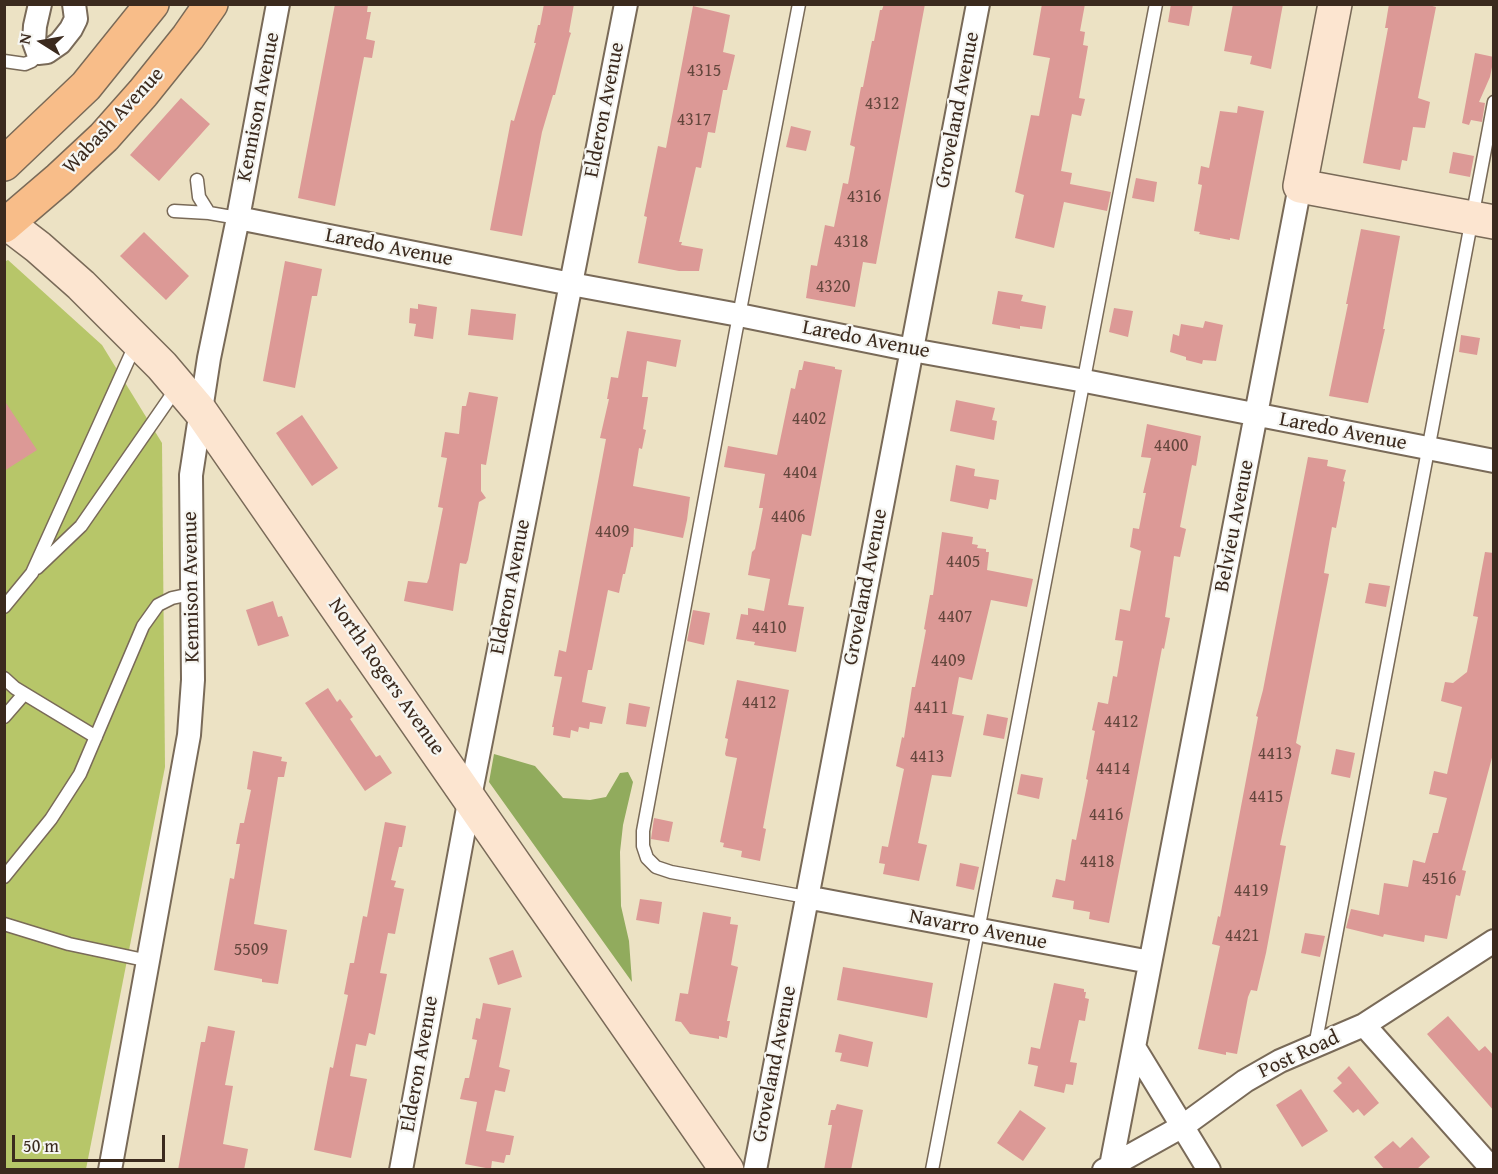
<!DOCTYPE html>
<style>
body{margin:0}
#map{position:relative;width:1498px;height:1174px;overflow:hidden;background:#ece2c4;font-family:"Gentium Book Plus",serif}
canvas{display:block}
.frame{position:absolute;inset:0;border:6px solid #3b2a1e;pointer-events:none}
.north{position:absolute;left:12px;top:12px;width:60px;height:60px;-webkit-text-stroke:4px #f6f6f2;paint-order:stroke;rotate:281deg;font-size:16px;font-weight:700;line-height:24px;text-align:center;color:#3b2a1e}
.north::after{content:'';display:block;margin:auto;width:21px;height:27px;background:#3b2a1e;clip-path:polygon(50% 0,100% 100%,50% 72%,0 100%)}
.scale{position:absolute;left:12px;top:1135px;width:153px;height:27px;box-sizing:border-box;border:3px solid #3b2a1e;border-top:0;padding-left:8px;font-size:18px;line-height:21px;white-space:nowrap;color:#3b2a1e;-webkit-text-stroke:4px #f6f6f2;paint-order:stroke}
</style>
<div id="map">
<canvas width="1498" height="1174"></canvas>
<div class="frame"></div>
<div class="north">N</div>
<div class="scale">50 m</div>
</div>
<script>
const context = document.querySelector('canvas').getContext('2d');
context.lineJoin = 'round';
function fillPath(path, color) { context.fillStyle = color; context.fill(path, 'evenodd'); }
const toPath = rows => new Path2D(rows.map(r => 'M' + r).join(''));
function stroke(path, color, width, dash) { context.strokeStyle = color; context.lineWidth = width; context.lineCap = dash ? 'butt' : 'round'; context.setLineDash(dash || []); context.stroke(path); }
function label(font, color, halo, rows, align = 'center') {
  context.font = font + ' "Gentium Book Plus",serif'; context.lineWidth = 4.5; context.setLineDash([]); context.textBaseline = 'middle'; context.strokeStyle = halo; context.fillStyle = color; for (const [text, x, y, turn = 0] of rows) {
    context.save(); context.translate(x, y); context.rotate((+turn || 0) * Math.PI / 180); context.textAlign = isNaN(turn) ? turn : align; if (halo) context.strokeText(text, 0, 0); context.fillText(text, 0, 0); context.restore();
  }
}
const green = toPath([
 [8,260,102,345,162,443,165,767,86,1169,5,1170,4,262]
]);
const forest = toPath([
 [494,754,535,766,563,798,590,800,606,797,620,773,628,772,633,782,623,825,620,852,621,906,629,941,632,982,489,782]
]);
const building = toPath([
 [335,4,368,4,367,12,371,12,366,39,375,41,372,58,364,57,335,206,298,198],
 [544,4,574,4,569,32,571,33,569,39,555,95,553,95,542,132,522,236,490,230,511,120,514,121,536,43,534,43,538,25,540,25],
 [884,4,925,4,876,264,863,262,855,307,806,298,811,265,817,266,825,225,834,227,843,183,848,184,855,147,850,145,861,87,863,87,872,41,874,41,880,10,882,10],
 [1042,4,1085,4,1080,31,1085,32,1083,45,1088,46,1079,98,1085,99,1081,116,1072,114,1061,171,1072,173,1070,184,1111,192,1107,211,1064,202,1054,248,1015,238,1024,195,1015,192,1031,115,1039,116,1050,58,1033,55],
 [1171,4,1193,4,1189,26,1168,22],
 [1233,4,1283,4,1271,69,1250,64,1252,56,1224,51],
 [1389,4,1425,4,1436,7,1418,98,1430,102,1425,128,1413,127,1407,161,1402,160,1400,170,1363,163,1388,28,1385,28],
 [693,6,730,15,723,52,735,55,727,90,723,90,715,133,708,132,701,168,696,167,679,242,682,242,681,245,703,249,699,271,679,271,638,263,647,217,644,216,658,146,666,148],
 [1475,53,1494,57,1490,77,1479,102,1485,103,1482,122,1471,120,1469,125,1462,123],
 [181,98,210,124,159,181,130,155],
 [1238,106,1264,111,1239,240,1230,238,1230,240,1199,234,1200,232,1194,231,1202,185,1198,184,1201,166,1209,168,1220,111,1237,113],
 [791,126,811,131,806,151,786,147],
 [1453,152,1474,156,1470,177,1449,173],
 [1136,178,1157,182,1154,202,1132,198],
 [1361,229,1400,236,1383,329,1385,329,1368,403,1329,396,1348,304,1346,304],
 [144,232,189,276,166,300,120,256],
 [285,261,322,269,317,296,312,296,295,388,263,381],
 [998,291,1023,295,1021,301,1046,306,1042,329,1020,326,1020,329,992,324],
 [418,304,437,307,433,339,414,336,416,324,409,323,410,308,418,309],
 [1114,308,1133,311,1128,337,1109,332],
 [471,309,516,314,513,340,468,335],
 [1205,321,1223,325,1216,361,1203,360,1202,364,1186,360,1186,357,1170,352,1173,334,1179,336,1181,324,1203,328],
 [627,331,681,340,676,367,647,361,642,397,648,397,643,429,646,430,642,449,639,448,633,486,690,497,687,520,683,538,634,528,633,547,631,547,625,574,623,574,619,593,608,590,592,670,588,670,582,702,606,707,602,724,590,722,589,729,579,727,578,732,571,730,570,738,553,735,554,727,552,727,562,677,554,676,559,650,566,652,606,439,600,438,609,399,607,399,611,377,618,378],
 [1461,335,1480,338,1477,355,1459,352],
 [804,361,835,367,835,369,842,370,811,536,802,534,788,605,804,607,796,652,754,645,755,642,736,639,741,614,748,615,748,608,764,611,770,579,748,575,752,552,755,549,763,508,759,508,765,474,724,467,728,446,777,455,791,388,795,389,799,370,802,370],
 [469,392,498,397,486,465,481,464,481,491,486,498,479,502,468,560,466,564,460,563,453,611,404,601,408,581,427,583,429,578,443,508,438,507,447,458,441,457,445,432,459,434,462,406,466,406],
 [4,400,37,450,4,471],
 [956,400,995,408,992,420,997,421,994,440,950,431],
 [302,415,338,468,312,486,276,433],
 [1147,424,1201,436,1196,466,1192,465,1180,527,1186,529,1180,557,1174,556,1165,617,1170,618,1164,649,1162,648,1109,923,1089,919,1090,912,1073,909,1074,901,1052,897,1056,879,1065,881,1072,839,1076,840,1088,780,1086,779,1095,731,1092,730,1098,702,1108,704,1113,676,1117,677,1123,641,1115,640,1120,609,1130,611,1141,551,1130,547,1133,528,1139,529,1146,493,1143,493,1151,458,1141,457],
 [1308,457,1328,460,1327,466,1346,470,1343,481,1345,482,1336,528,1332,527,1326,561,1324,573,1329,574,1296,743,1301,746,1280,845,1286,846,1266,953,1257,991,1251,990,1248,997,1237,1054,1226,1052,1226,1055,1198,1049,1220,946,1212,944,1218,916,1220,917,1258,717,1256,716,1263,690],
 [956,465,975,469,974,476,999,480,996,500,990,499,988,509,950,501],
 [942,532,973,537,972,544,978,545,977,548,986,549,986,552,989,552,987,570,1033,579,1027,607,991,600,972,680,959,677,952,714,964,716,951,777,932,775,918,843,927,845,919,881,883,874,885,864,879,863,882,846,888,847,904,769,896,766,902,737,904,738,912,687,915,687,926,630,924,629,930,595,933,595],
 [1485,552,1494,553,1494,750,1462,870,1466,871,1460,896,1456,895,1447,939,1425,935,1424,942,1384,934,1383,937,1346,928,1351,909,1379,915,1384,883,1408,887,1413,860,1425,863,1433,833,1438,833,1447,798,1429,794,1434,771,1447,774,1462,707,1441,701,1445,682,1453,683,1467,672,1478,617,1473,616],
 [1369,583,1390,586,1386,607,1365,603],
 [273,601,278,617,282,616,289,636,258,646,246,610],
 [693,610,710,613,704,645,687,641],
 [737,680,789,690,763,828,766,829,760,861,741,857,742,851,723,847,724,843,720,842,737,758,726,756,725,754,728,739,725,738],
 [328,688,337,702,340,699,353,717,350,719,376,757,380,755,392,773,365,791,305,703],
 [629,703,650,707,646,727,626,724],
 [987,714,1008,718,1004,739,983,735],
 [1336,749,1355,753,1350,778,1331,774],
 [253,751,282,757,281,761,287,762,284,777,278,777,254,924,287,930,278,984,262,982,262,979,214,970,230,878,234,879,240,844,236,844,240,823,244,823,251,790,247,789],
 [1021,774,1043,778,1039,799,1017,794],
 [654,818,673,822,669,842,651,839],
 [385,822,406,826,402,847,399,847,391,880,396,881,394,887,404,889,395,934,388,933,380,973,387,974,375,1035,369,1033,366,1046,356,1044,350,1076,367,1079,351,1158,314,1150,330,1067,333,1068,348,995,344,994,350,963,354,963,363,916,367,917],
 [960,863,979,867,974,890,956,886],
 [640,899,662,902,659,924,636,920],
 [703,912,731,917,730,924,738,925,731,965,738,967,727,1021,730,1021,727,1038,719,1036,719,1039,690,1034,681,1022,675,1021,680,993,688,994],
 [1305,933,1325,936,1320,957,1301,953],
 [513,950,522,977,498,985,489,958],
 [843,967,933,983,927,1018,837,1000],
 [1054,983,1084,989,1084,992,1086,992,1085,998,1089,999,1085,1021,1079,1020,1070,1062,1077,1063,1073,1085,1066,1084,1064,1093,1034,1086,1038,1066,1028,1064,1031,1047,1040,1049],
 [483,1003,511,1008,499,1067,510,1070,505,1092,495,1090,486,1131,514,1136,510,1155,506,1155,504,1163,492,1161,491,1169,465,1164,477,1102,460,1099,465,1078,469,1078,477,1040,472,1039,476,1018,480,1019],
 [1448,1016,1479,1051,1485,1046,1494,1056,1494,1111,1427,1034],
 [208,1026,235,1031,225,1085,233,1086,223,1144,248,1149,244,1170,178,1170,201,1042,205,1042],
 [839,1034,873,1042,868,1067,840,1061,842,1053,835,1052],
 [1349,1066,1379,1103,1364,1116,1358,1109,1353,1113,1333,1091,1342,1083,1337,1078],
 [1301,1089,1328,1131,1302,1147,1276,1105],
 [837,1104,863,1110,851,1170,824,1170,832,1125,828,1125,831,1110,835,1110],
 [1020,1110,1046,1128,1023,1161,997,1143],
 [1412,1137,1430,1157,1416,1170,1385,1170,1374,1157,1393,1141,1400,1148]
]);
const lane = toPath([
 [799,4,736,331,643,831,643,846,647,858,656,867,671,872,806,897],
 [4,61,25,64,32,61,38,53],
 [197,180,199,197,209,213,238,218],
 [174,211,209,213],
 [37,568,81,526,178,386],
 [4,607,32,573,136,343],
 [4,678,15,688,96,737],
 [4,717,24,694],
 [4,877,51,819,80,774,143,626,158,605,172,598,191,594],
 [4,924,69,944,149,961],
 [1315,1046,1494,102],
 [932,1170,1156,4]
]);
const street = toPath([
 [40,4,35,26,34,42,38,53,47,52,60,43,71,29,76,19,74,4],
 [238,218,571,284,739,315,912,350,1085,381,1494,461],
 [806,897,1150,962],
 [1364,1025,1493,1170],
 [1111,1166,1134,1047],
 [110,1170,189,735,193,680,191,475,209,358,238,218,278,4],
 [401,1170,470,797,626,4],
 [755,1170,978,4],
 [1104,1170,1183,1126,1245,1081,1280,1061,1364,1025,1494,941],
 [1209,1170,1134,1047,1300,186]
]);
const secondary = toPath([
 [1335,4,1300,186,1494,222],
 [4,221,38,247,81,285,162,366,201,412,727,1170]
]);
const primary = toPath([
 [4,164,86,86,152,4],
 [4,226,59,179,104,137,143,93,188,37,211,4]
]);
const numberNames = [
 ["4315",704,71],
 ["4312",882,104],
 ["4317",694,120],
 ["4316",864,197],
 ["4318",851,242],
 ["4320",833,287],
 ["4402",809,419],
 ["4400",1171,446],
 ["4404",800,473],
 ["4406",788,517],
 ["4409",612,532],
 ["4405",963,562],
 ["4407",955,617],
 ["4410",769,628],
 ["4409",948,661],
 ["4412",759,703],
 ["4411",931,708],
 ["4412",1121,722],
 ["4413",1275,754],
 ["4413",927,757],
 ["4414",1113,769],
 ["4415",1266,797],
 ["4416",1106,815],
 ["4418",1097,862],
 ["4516",1439,879],
 ["4419",1251,891],
 ["4421",1242,936],
 ["5509",251,950]
];
const streetNames = [
 ["Kennison Avenue",259,107,-79],
 ["Elderon Avenue",605,110,-79],
 ["Groveland Avenue",958,110,-79],
 ["Wabash Avenue",114,121,-47],
 ["Laredo Avenue",389,248,11],
 ["Laredo Avenue",866,340,11],
 ["Laredo Avenue",1343,432,11],
 ["Belvieu Avenue",1235,526,-79],
 ["Kennison Avenue",192,587,-91],
 ["Elderon Avenue",511,587,-79],
 ["Groveland Avenue",866,587,-79],
 ["North Rogers Avenue",386,677,55],
 ["Navarro Avenue",978,930,11],
 ["Post Road",1299,1055,-25],
 ["Elderon Avenue",420,1064,-80],
 ["Groveland Avenue",775,1064,-79]
];
fillPath(green, '#b7c669');
fillPath(forest, '#91ab5d');
fillPath(building, '#dc9996');
stroke(lane, '#796a58', 15);
stroke(street, '#796a58', 26);
stroke(secondary, '#796a58', 36);
stroke(primary, '#796a58', 36);
stroke(lane, '#fff', 12);
stroke(street, '#fff', 22);
stroke(secondary, '#fce5d0', 33);
stroke(primary, '#f8bd89', 33);
label('18px', '#63463c', null, numberNames);
label('21px', '#3b2a1e', '#f6f6f2', streetNames);
</script>
